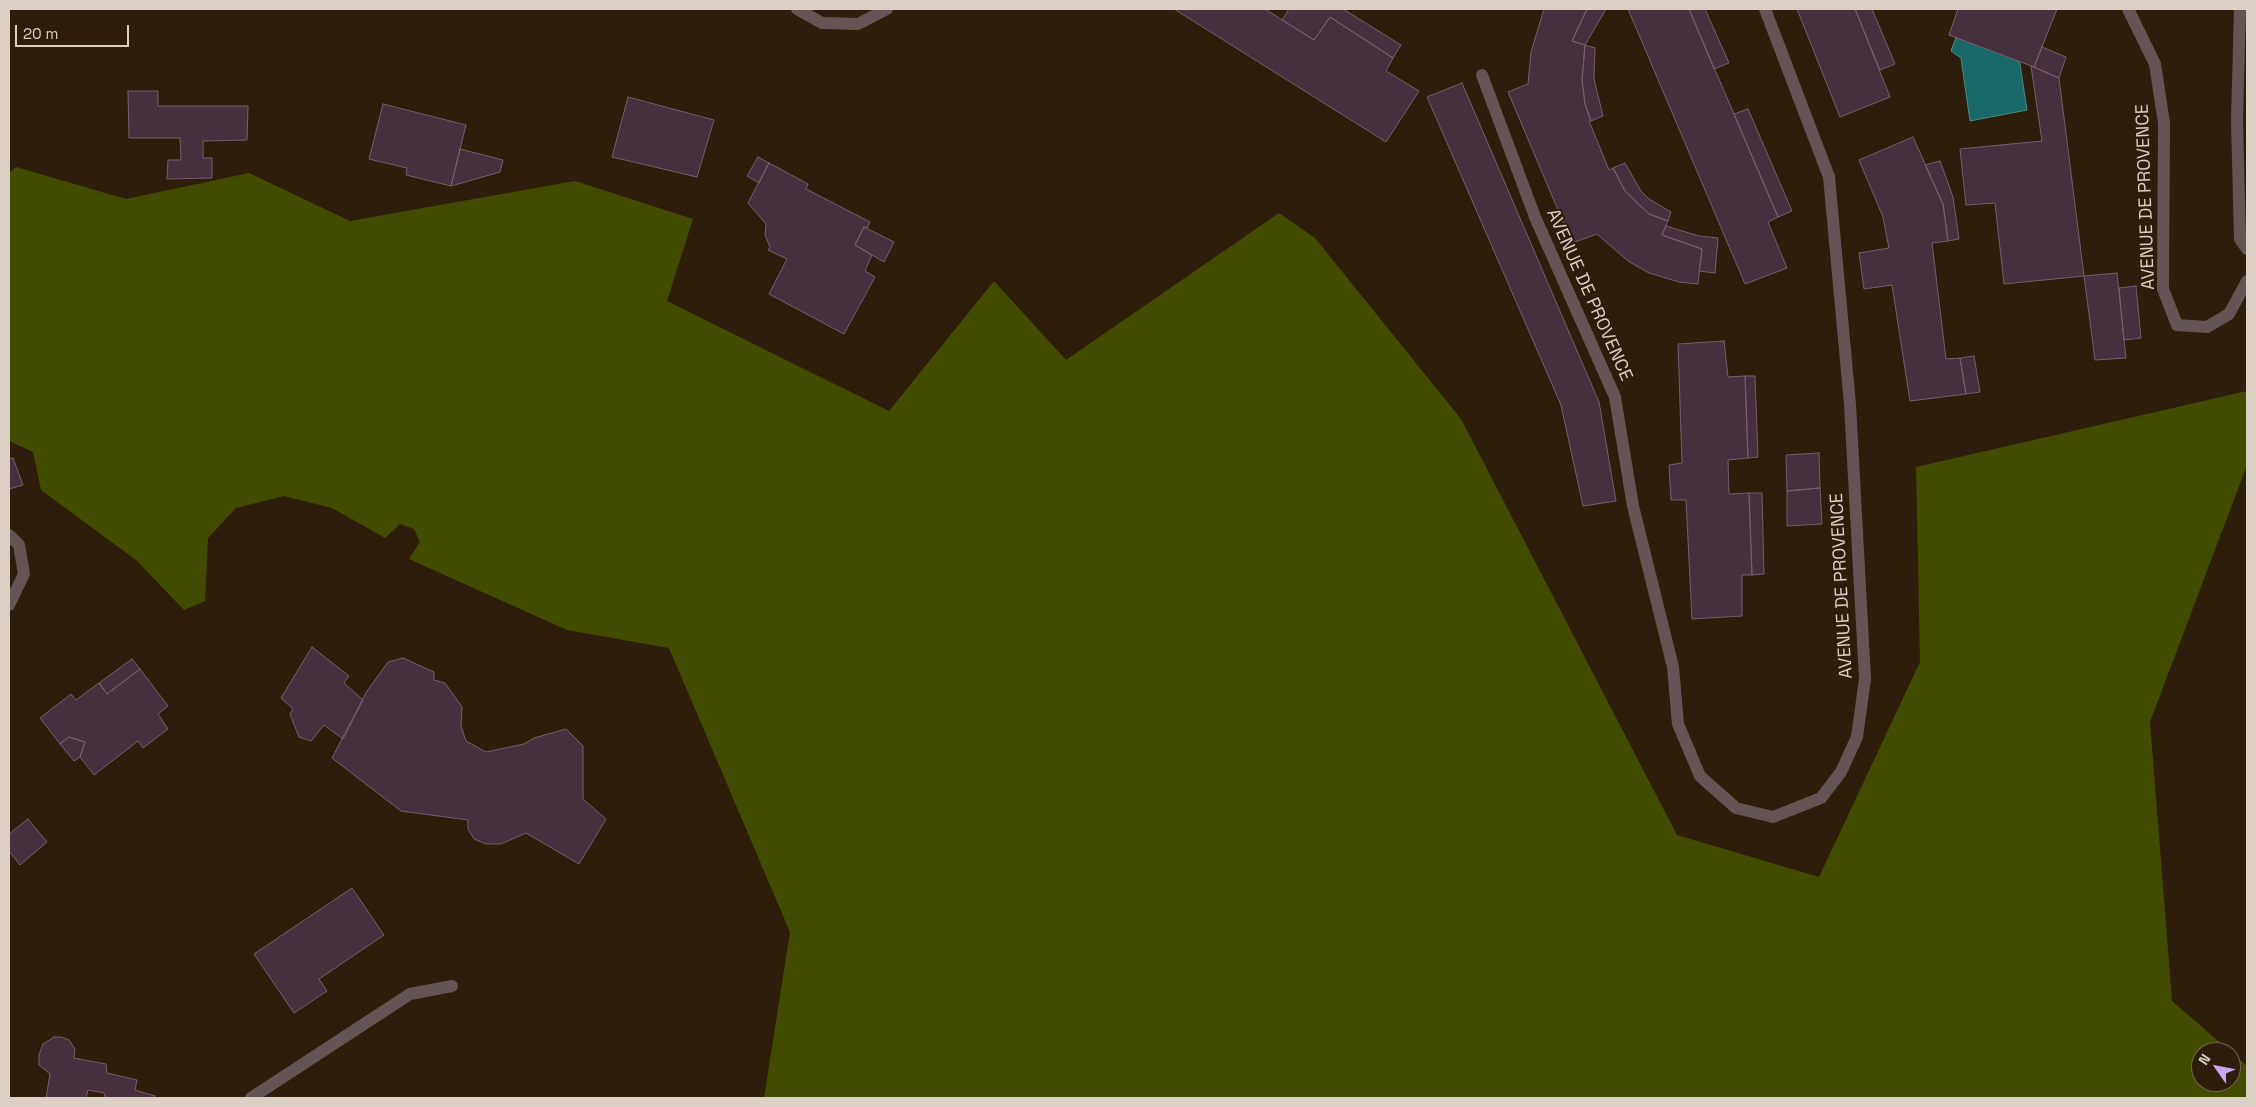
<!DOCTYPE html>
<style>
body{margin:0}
#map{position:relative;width:2256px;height:1107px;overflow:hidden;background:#2d1e0b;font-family:"Space Grotesk",sans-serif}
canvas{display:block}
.frame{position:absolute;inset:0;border:10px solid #dad0c4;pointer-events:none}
.north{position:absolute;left:2191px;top:1042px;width:50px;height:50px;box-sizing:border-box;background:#2d1e0b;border:1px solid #726555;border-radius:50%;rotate:303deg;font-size:14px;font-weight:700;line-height:20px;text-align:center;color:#dad0c4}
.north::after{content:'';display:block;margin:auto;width:18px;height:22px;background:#c7a6ef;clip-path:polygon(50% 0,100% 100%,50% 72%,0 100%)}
.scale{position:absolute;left:15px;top:25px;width:114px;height:22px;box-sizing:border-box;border:2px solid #dad0c4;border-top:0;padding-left:6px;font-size:15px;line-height:18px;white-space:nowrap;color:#dad0c4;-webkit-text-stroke:4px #2d1e0b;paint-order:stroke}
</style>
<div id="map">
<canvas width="2256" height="1107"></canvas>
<div class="frame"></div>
<div class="north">N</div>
<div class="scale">20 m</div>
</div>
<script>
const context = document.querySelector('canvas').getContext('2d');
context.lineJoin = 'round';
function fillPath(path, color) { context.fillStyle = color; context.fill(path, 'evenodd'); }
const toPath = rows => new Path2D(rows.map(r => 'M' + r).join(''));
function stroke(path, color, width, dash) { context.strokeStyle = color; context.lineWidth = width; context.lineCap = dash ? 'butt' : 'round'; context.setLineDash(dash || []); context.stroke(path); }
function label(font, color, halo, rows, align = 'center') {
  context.font = font + ' "Space Grotesk",sans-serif'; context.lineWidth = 4; context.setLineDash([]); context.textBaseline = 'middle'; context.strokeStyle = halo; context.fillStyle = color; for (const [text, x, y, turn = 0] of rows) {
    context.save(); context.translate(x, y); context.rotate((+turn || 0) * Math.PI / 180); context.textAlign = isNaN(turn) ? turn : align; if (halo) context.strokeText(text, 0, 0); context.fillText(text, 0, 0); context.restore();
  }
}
const forest = toPath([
 [16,167,126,199,249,173,350,221,575,181,693,219,667,301,889,411,994,281,1066,360,1279,213,1315,238,1461,419,1677,835,1819,877,1920,662,1916,467,2247,391,2247,465,2150,722,2172,1001,2247,1066,2247,1098,764,1098,790,932,669,648,567,630,409,559,420,542,414,529,400,524,385,538,332,508,284,496,236,508,208,538,205,601,184,610,136,560,41,490,33,452,9,441,9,173],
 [2201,1052,2231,1052,2231,1082,2201,1082]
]);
const water = toPath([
 [1966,9,2002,9,2012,12,2027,110,1970,121,1961,58,1951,51,1966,9]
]);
const building = toPath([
 [1174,9,1265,9,1314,40,1330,17,1393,58,1386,71,1419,91,1386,142,1174,9],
 [1289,9,1343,9,1401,45,1393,58,1330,17,1314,40,1282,20,1289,9],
 [1544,9,1587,9,1572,41,1585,45,1582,80,1585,104,1591,121,1589,121,1609,170,1613,168,1625,191,1649,214,1668,221,1662,235,1702,249,1698,284,1679,282,1649,273,1628,261,1597,234,1572,243,1508,92,1528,84,1531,52,1544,9],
 [1587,9,1606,9,1585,45,1572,41,1587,9],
 [1628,9,1689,9,1778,217,1768,222,1787,268,1745,284,1628,9],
 [1689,9,1705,9,1729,63,1714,69,1689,9],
 [1797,9,1855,9,1890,97,1840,117,1797,9],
 [1855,9,1872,9,1895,64,1880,70,1855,9],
 [1958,9,2057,9,2034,67,1949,35,1958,9],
 [1585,45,1595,48,1594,79,1603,116,1591,121,1585,104,1582,80,1585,45],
 [2042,47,2066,57,2059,78,2034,67,2042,47],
 [2031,66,2059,78,2084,276,2004,284,1995,203,1966,205,1960,149,2042,141,2031,66],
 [1462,83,1599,402,1616,501,1583,506,1561,405,1427,97,1462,83],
 [128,91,158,91,158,106,248,106,247,140,203,141,203,158,212,158,212,178,167,179,168,160,181,160,180,138,129,138,128,91],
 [628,97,714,120,697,177,612,157,628,97],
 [383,104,466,125,451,186,406,175,407,168,369,159,383,104],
 [1748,109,1792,211,1778,217,1734,114,1748,109],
 [1913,137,1943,204,1948,241,1932,243,1946,359,1960,358,1966,394,1910,401,1892,285,1864,289,1859,253,1889,248,1883,217,1859,160,1913,137],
 [460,149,503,160,500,172,451,186,460,149],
 [758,157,769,163,759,183,747,176,758,157],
 [1940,161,1953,197,1959,239,1948,241,1943,204,1925,165,1940,161],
 [769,163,808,184,806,189,870,222,867,228,864,227,855,245,872,255,865,271,875,277,844,334,769,294,787,259,768,250,770,247,765,235,766,224,748,203,769,163],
 [1625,163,1641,191,1649,199,1671,212,1668,221,1649,214,1625,191,1613,168,1625,163],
 [1666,226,1699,236,1718,238,1715,273,1699,271,1702,249,1662,235,1666,226],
 [864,227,894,242,884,262,855,245,864,227],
 [2117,273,2126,358,2095,360,2084,276,2117,273],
 [2136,286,2141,338,2124,340,2119,288,2136,286],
 [1724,341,1728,377,1745,376,1748,458,1728,460,1729,494,1749,493,1752,575,1742,575,1742,616,1692,619,1686,500,1671,500,1669,465,1682,463,1678,344,1724,341],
 [1974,356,1980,392,1966,394,1960,358,1974,356],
 [1745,376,1755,376,1758,457,1748,458,1745,376],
 [1819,453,1820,488,1787,491,1786,455,1819,453],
 [13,458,23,485,9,489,9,459,13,458],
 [1820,488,1822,524,1787,526,1787,491,1820,488],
 [1749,493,1762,493,1764,574,1752,575,1749,493],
 [312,647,349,676,344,683,363,700,343,739,324,725,311,741,299,737,290,714,293,709,281,698,312,647],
 [403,658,434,672,434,680,445,683,462,707,461,726,466,741,486,752,524,744,534,738,566,729,583,746,583,799,606,819,579,864,526,833,501,844,486,844,474,839,468,829,468,820,401,811,332,758,367,691,388,662,403,658],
 [132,659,140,669,107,694,99,683,132,659],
 [140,669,168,706,158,714,168,729,143,748,138,741,94,775,80,757,85,742,69,737,60,744,40,718,71,694,76,700,99,683,107,694,140,669],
 [69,737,85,742,80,757,74,761,60,744,69,737],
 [28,819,47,842,20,865,9,851,9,834,28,819],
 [352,888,384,935,319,979,327,991,294,1013,254,954,352,888],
 [54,1037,61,1037,69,1040,75,1049,74,1058,106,1064,107,1073,137,1080,135,1090,155,1096,155,1098,108,1098,105,1097,104,1093,88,1090,86,1098,46,1098,50,1074,39,1065,39,1055,43,1044,54,1037]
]);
const minor = toPath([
 [797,9,822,23,858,24,887,9],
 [2128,9,2155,64,2164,123,2163,289,2177,325,2207,327,2229,314,2247,281],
 [2240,9,2237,120,2240,239,2247,249],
 [1482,75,1535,217,1615,397,1633,506,1673,667,1678,724,1700,776,1736,808,1773,817,1821,798,1841,772,1857,737,1865,679,1850,404,1829,177,1765,9],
 [9,535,19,545,24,574,9,605],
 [251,1098,410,994,452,986]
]);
const streetNames = [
 ["AVENUE DE PROVENCE",2146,197,-92],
 ["AVENUE DE PROVENCE",1589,295,66],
 ["AVENUE DE PROVENCE",1842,586,-93]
];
fillPath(forest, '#424c00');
fillPath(water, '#186869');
stroke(water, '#528784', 1);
fillPath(building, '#45303e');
stroke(building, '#775e6e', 1);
stroke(minor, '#635555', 12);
label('18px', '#dad0c4', '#2d1e0b', streetNames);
</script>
